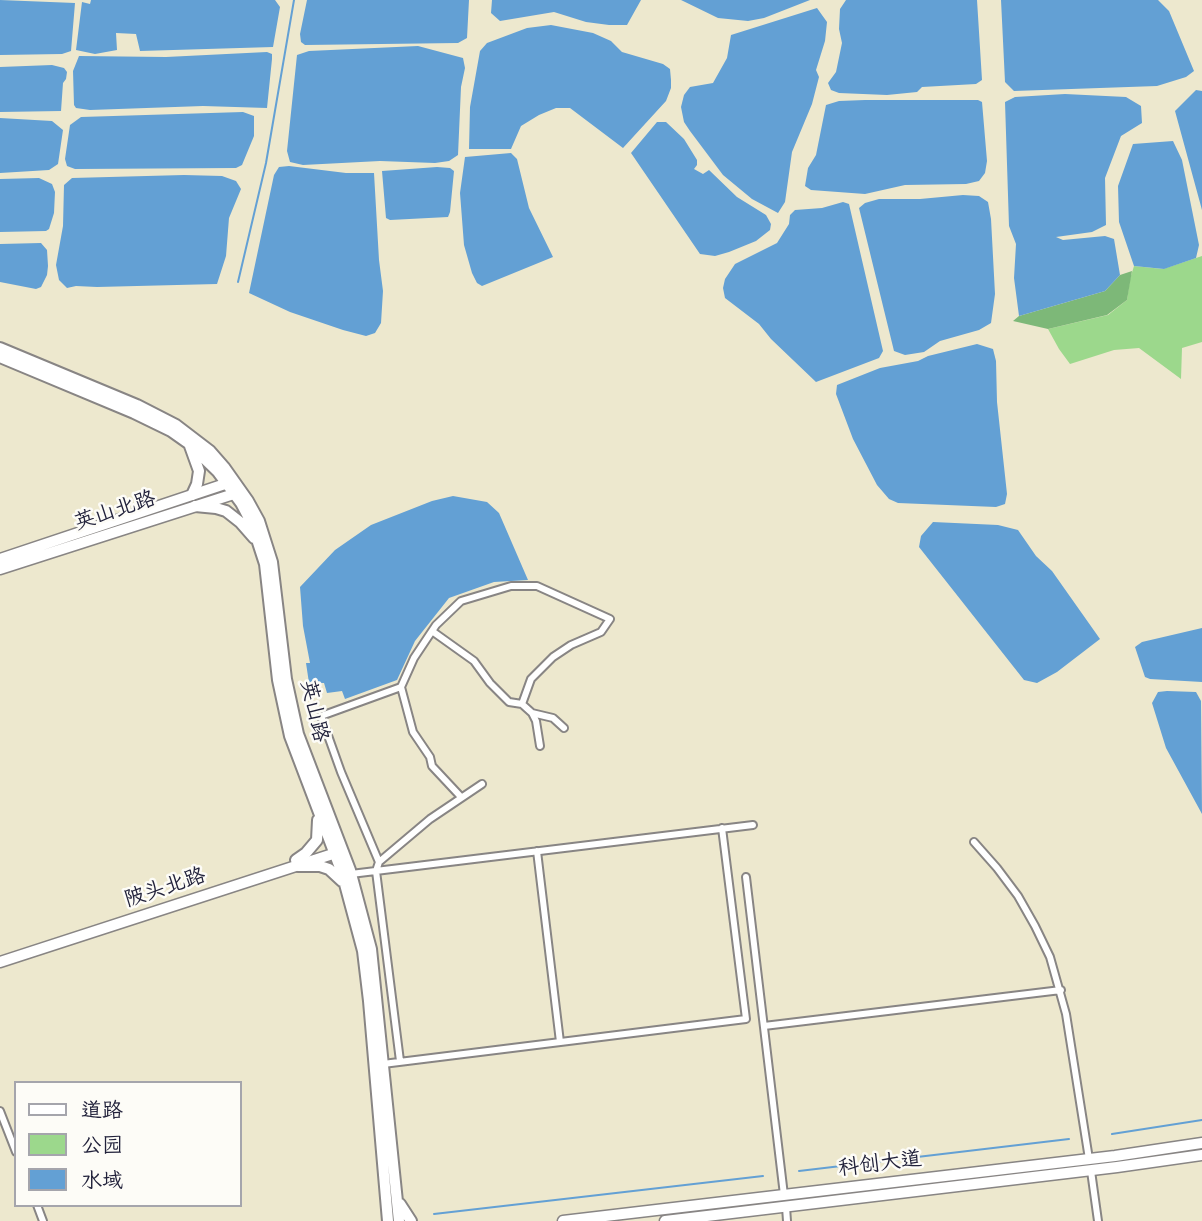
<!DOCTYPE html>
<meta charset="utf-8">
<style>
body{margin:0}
#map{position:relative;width:1202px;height:1221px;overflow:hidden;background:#ede8ce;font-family:"Patrick Hand","LXGW WenKai TC",sans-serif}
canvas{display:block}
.legend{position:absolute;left:14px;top:1081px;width:228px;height:126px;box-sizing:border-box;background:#fdfcf7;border:2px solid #a5a5ac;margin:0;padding:9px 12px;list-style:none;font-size:21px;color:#22223b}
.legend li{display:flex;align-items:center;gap:14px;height:35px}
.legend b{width:35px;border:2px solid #a5a5ac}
</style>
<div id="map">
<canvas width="1202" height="1221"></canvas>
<ul class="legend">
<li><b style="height:9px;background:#fff"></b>道路</li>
<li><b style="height:19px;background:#9cd88c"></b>公园</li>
<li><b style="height:19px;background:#63a0d4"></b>水域</li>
</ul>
</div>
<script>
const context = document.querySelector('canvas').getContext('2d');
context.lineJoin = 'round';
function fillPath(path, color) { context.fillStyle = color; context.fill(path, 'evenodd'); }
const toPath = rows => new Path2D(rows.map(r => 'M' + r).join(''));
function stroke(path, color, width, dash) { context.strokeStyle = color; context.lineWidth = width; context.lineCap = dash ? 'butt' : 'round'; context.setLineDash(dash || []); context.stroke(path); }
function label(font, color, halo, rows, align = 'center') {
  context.font = font + ' "Patrick Hand","LXGW WenKai TC",sans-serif'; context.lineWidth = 5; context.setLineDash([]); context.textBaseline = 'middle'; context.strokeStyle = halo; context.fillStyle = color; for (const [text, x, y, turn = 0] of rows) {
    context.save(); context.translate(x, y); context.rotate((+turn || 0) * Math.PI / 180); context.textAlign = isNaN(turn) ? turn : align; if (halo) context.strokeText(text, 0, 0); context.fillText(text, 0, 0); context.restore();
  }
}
const green = toPath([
 [1202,256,1202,342,1182,348,1181,379,1139,348,1114,350,1070,364,1059,349,1048,329,1108,315,1127,300,1130,279,1134,266,1163,269]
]);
const forest = toPath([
 [1132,271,1127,300,1107,315,1048,329,1013,321,1019,316,1105,291,1120,275]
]);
const water = toPath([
 [0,0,75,3,71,51,62,54,0,55],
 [91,0,275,0,280,7,273,47,140,51,136,34,116,33,117,50,95,54,76,50,82,2,90,4],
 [307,0,469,0,467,38,458,43,305,45,301,42,300,34],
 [492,0,641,0,627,25,609,25,586,22,554,12,500,21,491,13],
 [681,0,810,0,764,18,748,21,718,18],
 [846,0,977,0,982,80,976,84,922,87,917,92,887,95,839,93,831,90,828,83,836,72,842,43,839,29,840,9],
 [1001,0,1158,0,1169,11,1194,71,1186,77,1157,86,1014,91,1005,82],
 [817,8,827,22,825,41,816,70,819,77,812,104,792,152,785,202,778,213,752,199,723,175,690,131,684,122,681,107,684,95,690,87,713,83,727,58,731,35],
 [551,25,593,33,611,41,622,52,663,64,670,69,671,80,671,88,666,101,623,148,570,108,556,108,539,115,521,126,511,149,469,149,470,107,480,51,487,43,527,28],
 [418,46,463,58,465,68,461,87,458,155,449,161,435,163,380,161,303,165,290,162,287,151,297,55,309,51],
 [267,52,272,54,272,59,267,108,203,106,90,110,76,108,74,105,73,71,79,56,166,57],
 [52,65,64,68,67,72,66,79,63,83,61,111,0,112,0,67],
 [1196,90,1202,91,1202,210,1175,111],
 [1065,94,1126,97,1141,106,1142,123,1121,136,1105,178,1106,225,1092,232,1056,237,1063,240,1105,236,1114,239,1120,275,1105,291,1019,316,1014,278,1016,244,1009,226,1005,102,1015,97],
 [865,100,978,100,982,102,987,161,985,173,979,181,966,184,905,185,865,194,811,190,805,186,808,168,816,155,826,105,839,101],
 [243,112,254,116,254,136,242,165,236,168,75,169,67,166,65,159,70,125,81,117],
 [0,118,52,121,63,130,58,164,49,170,0,173],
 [657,122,666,122,684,139,697,160,697,165,694,169,703,174,709,170,737,197,766,215,771,224,770,230,756,241,729,252,715,256,700,254,631,153],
 [1173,141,1182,160,1199,245,1196,258,1164,269,1134,266,1119,222,1118,186,1133,144],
 [511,153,517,159,529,208,553,257,482,286,477,283,472,273,464,245,460,193,465,157],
 [289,166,346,173,374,173,379,260,383,291,381,323,375,333,366,336,343,330,290,312,249,293,274,175,279,167],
 [437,167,450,168,454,171,450,212,448,217,390,220,386,218,382,171],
 [184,175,222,176,236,181,241,189,229,218,226,256,217,284,97,287,76,286,67,288,59,280,56,265,63,226,64,185,72,178],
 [39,178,52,184,55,192,54,213,49,229,46,231,0,232,0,179],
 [963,195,979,196,988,202,991,219,995,294,991,323,979,330,940,341,924,352,905,355,894,351,859,208,865,203,879,199,920,199],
 [843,202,849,204,883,351,879,358,816,382,771,339,759,324,725,298,723,288,725,279,735,264,777,243,789,224,790,215,795,210,822,208],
 [41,243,47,250,48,266,47,275,41,287,36,289,0,282,0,244],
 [977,344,993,349,996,361,997,402,1007,494,1005,504,996,507,898,503,889,499,877,485,853,439,836,394,837,385,880,368,918,361,928,356],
 [453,496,487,502,499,513,528,580,494,582,449,598,415,641,397,680,345,699,342,691,327,693,324,683,309,683,306,663,310,663,303,626,300,587,335,550,371,525,432,501],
 [933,522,998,525,1018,530,1036,556,1052,571,1100,639,1057,672,1037,683,1024,680,919,547,921,536],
 [1202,628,1202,682,1150,679,1145,677,1135,647,1142,642],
 [1167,691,1196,692,1201,701,1202,814,1166,748,1152,703,1158,692]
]);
const stream = toPath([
 [238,282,266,163,294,0],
 [1112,1134,1202,1120],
 [799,1171,1069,1139],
 [434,1214,763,1176]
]);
const minor = toPath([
 [432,631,474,661,490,683,509,702,522,704],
 [532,713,536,721,540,746],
 [461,797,432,766,430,757,413,732,401,687,414,658,436,625,461,601,511,586,537,586,610,619,601,632,571,645,553,657,531,679,522,704,532,713,553,718,564,728],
 [974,842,997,868,1018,896,1035,926,1050,957,1066,1014,1089,1159],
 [537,851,560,1042],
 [379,862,341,772,321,716,401,687],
 [351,874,753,825],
 [746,877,784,1195],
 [764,1026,1061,990],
 [400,1061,376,871,379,862,430,819,482,784],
 [383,1064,746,1019,722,828],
 [0,1111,16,1152],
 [1091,1171,1098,1221],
 [37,1205,43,1221],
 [786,1207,787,1221]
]);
const secondary = toPath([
 [0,559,231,482],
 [0,569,240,492],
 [0,962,342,851],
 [563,1221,1115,1156,1202,1143],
 [665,1221,1117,1167,1202,1155]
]);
const primary = toPath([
 [0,348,137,405,176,425,210,451,224,467,248,501,259,521,272,562,286,679,298,734,350,870,371,949,399,1221],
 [0,357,134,413,171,431,188,443,218,472,241,503,252,524,265,564,278,680,290,736,342,873,363,951,369,1001,388,1221],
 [190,446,199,471,197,484,192,495],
 [195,506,216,508,226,511,240,522,254,538],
 [296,860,306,853,317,840,318,820],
 [298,866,320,866,329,869,342,881],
 [400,1204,411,1221]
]);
const streetNames = [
 ["英山北路",115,511,-18],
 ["英山路",314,711,77],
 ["陂头北路",165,888,-18],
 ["科创大道",880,1164,-7]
];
fillPath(green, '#9cd88c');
fillPath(forest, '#7db878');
fillPath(water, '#63a0d4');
stroke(stream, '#63a0d4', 2);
stroke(minor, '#888584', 10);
stroke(secondary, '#888584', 13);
stroke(primary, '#888584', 14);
stroke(minor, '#fff', 6);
stroke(secondary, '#fff', 10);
stroke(primary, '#fff', 10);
label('21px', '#22223b', '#fdfcf7', streetNames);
</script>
